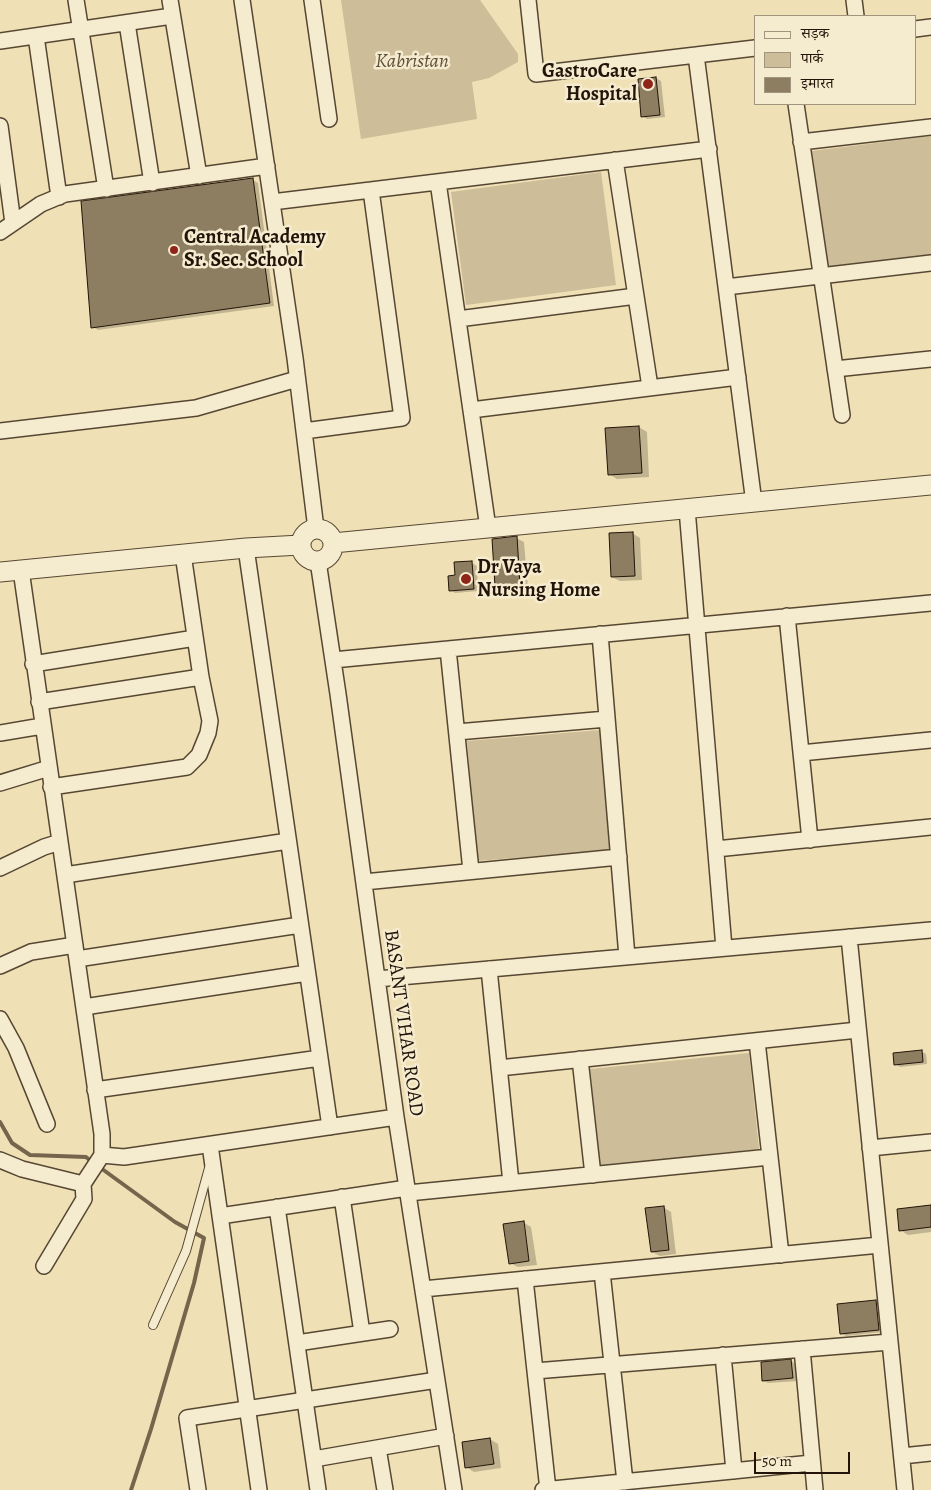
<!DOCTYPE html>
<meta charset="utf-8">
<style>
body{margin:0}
#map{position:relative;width:931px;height:1490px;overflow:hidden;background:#f0e0b5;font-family:Alegreya,"Noto Serif Devanagari",serif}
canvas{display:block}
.legend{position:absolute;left:754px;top:15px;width:162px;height:90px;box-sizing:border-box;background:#f5ebcf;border:1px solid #a1957f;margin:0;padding:6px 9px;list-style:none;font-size:15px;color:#221408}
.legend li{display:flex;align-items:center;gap:10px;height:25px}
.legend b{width:25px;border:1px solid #a1957f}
.scale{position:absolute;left:754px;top:1452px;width:96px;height:22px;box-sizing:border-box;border:2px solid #221408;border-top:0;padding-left:6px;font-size:15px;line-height:18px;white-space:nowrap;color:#221408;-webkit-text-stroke:4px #f5ebcf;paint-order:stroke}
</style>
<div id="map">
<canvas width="931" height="1490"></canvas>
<ul class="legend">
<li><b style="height:6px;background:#f5ebcf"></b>सड़क</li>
<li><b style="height:14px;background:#cdbd98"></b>पार्क</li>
<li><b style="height:14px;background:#8d7e62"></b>इमारत</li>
</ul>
<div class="scale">50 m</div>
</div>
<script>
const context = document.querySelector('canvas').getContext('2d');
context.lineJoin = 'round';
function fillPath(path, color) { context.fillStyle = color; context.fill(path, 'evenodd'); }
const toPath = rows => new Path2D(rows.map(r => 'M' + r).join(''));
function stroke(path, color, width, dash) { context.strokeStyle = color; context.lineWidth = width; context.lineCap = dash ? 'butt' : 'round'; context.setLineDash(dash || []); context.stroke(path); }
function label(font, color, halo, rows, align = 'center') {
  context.font = font + ' Alegreya,serif'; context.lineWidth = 5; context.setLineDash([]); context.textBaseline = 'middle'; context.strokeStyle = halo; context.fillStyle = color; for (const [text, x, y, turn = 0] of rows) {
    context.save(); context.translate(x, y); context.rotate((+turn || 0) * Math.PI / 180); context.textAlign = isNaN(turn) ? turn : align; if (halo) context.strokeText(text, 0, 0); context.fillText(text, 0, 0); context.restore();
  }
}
const green = toPath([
 [341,0,480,0,518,54,518,62,489,78,472,82,477,119,361,139],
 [931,136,931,255,827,268,812,151],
 [601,172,616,285,466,305,451,192],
 [600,730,610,850,477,861,467,741],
 [749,1053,759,1149,600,1166,590,1069]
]);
const shadow = toPath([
 [656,78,661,81,665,117,647,119,642,116],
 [253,180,258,183,274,306,98,330,93,327],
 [639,427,647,432,649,477,617,479,609,474],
 [632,533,640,538,642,580,620,581,612,577],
 [516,538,524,542,528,589,504,590,496,586],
 [472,563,477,566,478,591,455,593,450,590],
 [921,1051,926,1054,927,1064,900,1067,895,1064],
 [931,1206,931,1232,908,1235,900,1230],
 [663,1207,671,1212,676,1254,660,1256,652,1252],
 [523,1222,531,1227,537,1265,518,1267,510,1263],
 [875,1302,881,1304,883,1332,846,1336,841,1333],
 [791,1361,796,1364,798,1381,768,1383,763,1381],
 [490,1439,498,1444,501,1468,474,1472,466,1467]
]);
const stream = toPath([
 [0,1122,12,1143,30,1155,86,1157,92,1162],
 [98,1166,175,1222,204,1238,194,1283,151,1429,131,1490]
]);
const building = toPath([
 [656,77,660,115,641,117,638,79,656,77],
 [253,178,270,303,91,328,81,201,253,178],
 [639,426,642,473,608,475,605,428,639,426],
 [633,532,635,576,611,577,609,533,633,532],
 [517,536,520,585,495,586,492,539,517,536],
 [472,561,474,589,449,591,448,576,455,575,454,562,472,561],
 [922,1050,923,1062,894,1065,893,1053,922,1050],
 [931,1205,931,1227,899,1231,897,1209,931,1205],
 [664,1206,669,1250,651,1252,645,1208,664,1206],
 [524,1221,529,1261,509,1264,503,1224,524,1221],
 [876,1300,879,1330,840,1334,837,1304,876,1300],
 [791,1359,793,1378,762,1381,761,1362,791,1359],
 [490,1438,494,1464,465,1468,462,1442,490,1438]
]);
const service = toPath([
 [153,1325,186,1251,209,1168]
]);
const minor = toPath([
 [76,0,106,189],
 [170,0,199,176],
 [242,0,295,358,316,529],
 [312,0,329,119],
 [528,0,536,74,755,48],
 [854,0,856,16],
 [127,23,152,183],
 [915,29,931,27],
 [36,36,59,197],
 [0,41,172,16],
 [696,55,754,503],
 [796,104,842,415],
 [0,126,13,223],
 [801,142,931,127],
 [615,160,650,387],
 [438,182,488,528],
 [272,202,709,149],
 [0,232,41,204,65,194,267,166],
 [726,287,931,263],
 [458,319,636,296],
 [835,369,931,359],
 [471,410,738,377],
 [0,431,196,408,297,379],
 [304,431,402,418,371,190],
 [687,509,724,948],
 [246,548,330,1127],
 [318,561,338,694,396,1117,454,1490],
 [787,616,810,840],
 [600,634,627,957],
 [448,649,471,871],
 [333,660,931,603],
 [33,664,195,638],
 [39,702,201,677],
 [457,732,607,719],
 [0,733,42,726],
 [801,753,931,740],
 [0,783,49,768],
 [51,787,187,767,199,755,208,733,210,721,201,677,183,554],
 [716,849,931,827],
 [0,868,44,847,60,842],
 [65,875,288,841],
 [364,882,619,857],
 [849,937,905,1490],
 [77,959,300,925],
 [0,966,31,952,75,945],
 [489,969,511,1183],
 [377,979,931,930],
 [84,1007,307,973],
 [0,1019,16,1048,47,1124],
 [757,1041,781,1255],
 [580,1059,593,1175],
 [499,1068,858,1030],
 [95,1090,320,1058],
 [210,1145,259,1490],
 [870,1148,931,1142],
 [102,1155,124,1157,396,1117],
 [0,1160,22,1169,83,1184,102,1155,102,1134,21,570],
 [408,1193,770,1157],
 [342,1197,362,1333],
 [277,1207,318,1490],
 [220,1216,407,1188],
 [44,1266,84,1199,83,1184],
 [602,1272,625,1482],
 [525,1279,548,1490],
 [423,1289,880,1245],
 [297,1343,390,1329],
 [802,1349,815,1490],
 [723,1355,734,1471],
 [535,1371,890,1342],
 [378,1448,385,1490],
 [902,1456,931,1453],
 [314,1459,446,1436],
 [198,1490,187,1418,437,1380],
 [543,1490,812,1463]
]);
const tertiary = toPath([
 '301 545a16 16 0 1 1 32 0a16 16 0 1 1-32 0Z',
 [333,543,931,485],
 [0,572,246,548,301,545]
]);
const markers = [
 [648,84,6,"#8f2418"],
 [174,250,5,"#8f2418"],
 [466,579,6,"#8f2418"]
];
const parkNames = [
 ["Kabristan",412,62]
];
const poiNames = [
 ["GastroCare",637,72,"right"],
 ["Hospital",637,95,"right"],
 ["Central Academy",184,238],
 ["Sr. Sec. School",184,261],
 ["Dr Vaya",477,568],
 ["Nursing Home",477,591]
];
const streetNames = [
 ["BASANT VIHAR ROAD",403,1023,82]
];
fillPath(green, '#cdbd98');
fillPath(shadow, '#0003');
stroke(stream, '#74654c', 4);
fillPath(building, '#8d7e62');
stroke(building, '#221408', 1);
stroke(service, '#564733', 10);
stroke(minor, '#564733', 18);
stroke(tertiary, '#564733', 21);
stroke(service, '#f5ebcf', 8);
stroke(minor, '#f5ebcf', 15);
stroke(tertiary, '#f5ebcf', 19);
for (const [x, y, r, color] of markers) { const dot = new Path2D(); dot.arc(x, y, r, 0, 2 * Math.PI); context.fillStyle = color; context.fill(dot); stroke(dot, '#f5ebcf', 2); }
label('italic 20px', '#5e4f3a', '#f5ebcf', parkNames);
label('bold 20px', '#221408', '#f5ebcf', poiNames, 'left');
label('20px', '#221408', '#f5ebcf', streetNames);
</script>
